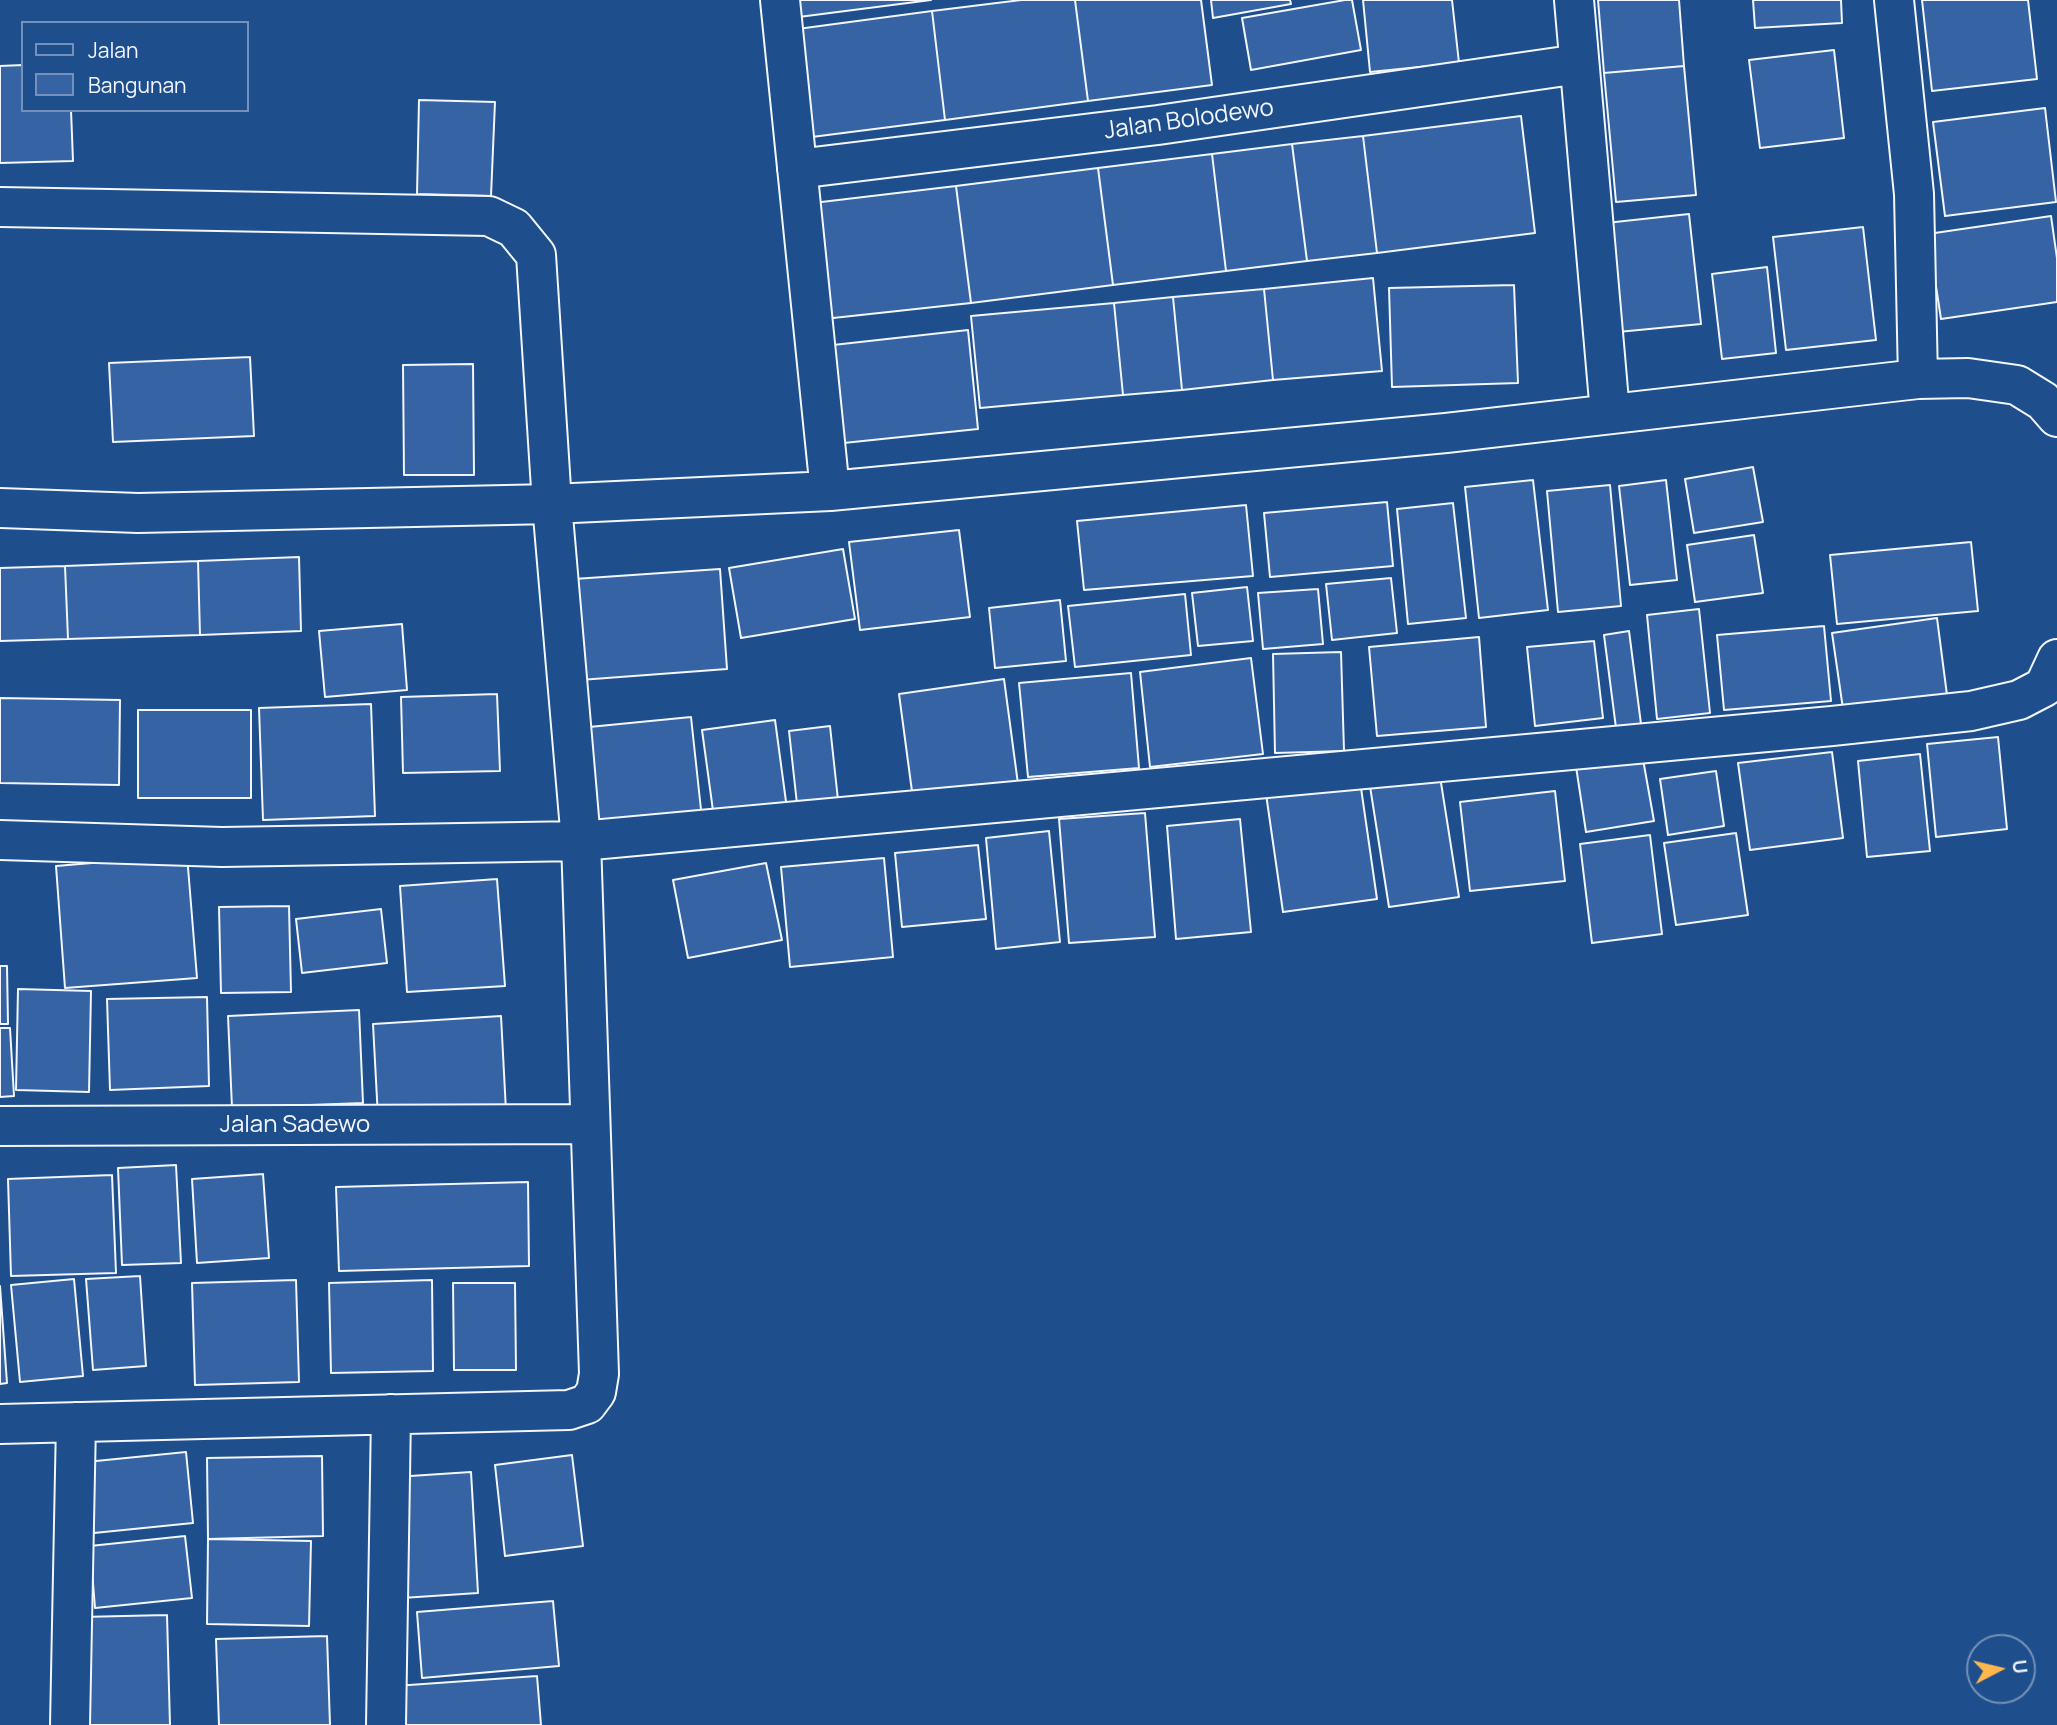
<!DOCTYPE html>
<style>
body{margin:0}
#map{position:relative;width:2057px;height:1725px;overflow:hidden;background:#1f4e8c;font-family:Manrope,sans-serif}
canvas{display:block}
.legend{position:absolute;left:21px;top:21px;width:228px;height:91px;box-sizing:border-box;background:#1f4e8c;border:2px solid #7391ba;margin:0;padding:9px 12px;list-style:none;font-size:21px;color:#f2f6ff}
.legend li{display:flex;align-items:center;gap:14px;height:35px}
.legend b{width:35px;border:2px solid #7391ba}
.north{position:absolute;left:1966px;top:1634px;width:70px;height:70px;box-sizing:border-box;background:#1f4e8c;border:2px solid #7391ba;border-radius:50%;rotate:83deg;font-size:19px;font-weight:700;line-height:28px;text-align:center;color:#f2f6ff}
.north::after{content:'';display:block;margin:auto;width:24px;height:32px;background:#ffb74d;clip-path:polygon(50% 0,100% 100%,50% 72%,0 100%)}
</style>
<div id="map">
<canvas width="2057" height="1725"></canvas>
<ul class="legend">
<li><b style="height:9px;background:#1f4e8c"></b>Jalan</li>
<li><b style="height:19px;background:#3563a3"></b>Bangunan</li>
</ul>
<div class="north">U</div>
</div>
<script>
const context = document.querySelector('canvas').getContext('2d');
context.lineJoin = 'round';
function fillPath(path, color) { context.fillStyle = color; context.fill(path, 'evenodd'); }
const toPath = rows => new Path2D(rows.map(r => 'M' + r).join(''));
function stroke(path, color, width, dash) { context.strokeStyle = color; context.lineWidth = width; context.lineCap = dash ? 'butt' : 'round'; context.setLineDash(dash || []); context.stroke(path); }
function label(font, color, halo, rows, align = 'center') {
  context.font = font + ' Manrope,sans-serif'; context.lineWidth = 5; context.setLineDash([]); context.textBaseline = 'middle'; context.strokeStyle = halo; context.fillStyle = color; for (const [text, x, y, turn = 0] of rows) {
    context.save(); context.translate(x, y); context.rotate((+turn || 0) * Math.PI / 180); context.textAlign = isNaN(turn) ? turn : align; if (halo) context.strokeText(text, 0, 0); context.fillText(text, 0, 0); context.restore();
  }
}
const building = toPath([
 [789,0,931,0,791,18,789,0],
 [1021,0,1075,0,1088,101,945,120,932,11,1021,0],
 [1075,0,1201,0,1212,85,1088,101,1075,0],
 [1211,0,1290,0,1291,4,1213,18,1211,0],
 [1345,0,1352,0,1361,50,1251,70,1242,18,1345,0],
 [1363,0,1452,0,1459,63,1370,72,1363,0],
 [1598,0,1679,0,1684,66,1604,73,1598,0],
 [1753,0,1841,0,1842,23,1755,28,1753,0],
 [1922,0,2028,0,2037,79,1932,91,1922,0],
 [932,11,945,120,804,138,790,30,932,11],
 [1834,50,1844,138,1760,148,1749,60,1834,50],
 [23,65,23,110,71,110,73,161,0,163,0,66,23,65],
 [1684,66,1696,195,1616,202,1604,73,1684,66],
 [419,100,495,102,491,196,417,194,419,100],
 [2045,108,2056,202,1945,216,1933,122,2045,108],
 [1521,116,1535,233,1377,253,1363,136,1521,116],
 [1363,136,1377,253,1307,261,1292,144,1363,136],
 [1292,144,1307,261,1226,271,1212,154,1292,144],
 [1212,154,1226,271,1113,285,1098,168,1212,154],
 [1098,168,1113,285,971,303,956,186,1098,168],
 [956,186,971,303,824,319,813,203,956,186],
 [1689,214,1701,324,1618,332,1606,223,1689,214],
 [2051,216,2057,258,2057,302,1941,319,1928,234,2051,216],
 [1863,227,1876,340,1786,350,1773,237,1863,227],
 [1767,267,1776,353,1722,359,1712,274,1767,267],
 [1373,278,1382,371,1273,380,1264,289,1373,278],
 [1514,285,1518,383,1392,387,1389,288,1514,285],
 [1264,289,1273,380,1182,390,1173,297,1264,289],
 [1173,297,1182,390,1123,395,1114,303,1173,297],
 [1114,303,1123,395,980,408,971,316,1114,303],
 [968,330,978,429,834,444,824,346,968,330],
 [250,357,254,436,113,442,109,363,250,357],
 [473,364,474,475,404,475,403,365,473,364],
 [1753,467,1763,522,1694,533,1685,479,1753,467],
 [1533,480,1548,610,1479,618,1465,487,1533,480],
 [1666,480,1677,580,1630,585,1619,486,1666,480],
 [1610,485,1621,606,1558,612,1547,491,1610,485],
 [1387,502,1393,566,1270,577,1264,513,1387,502],
 [1453,503,1466,618,1408,624,1397,509,1453,503],
 [1246,505,1253,576,1084,590,1077,521,1246,505],
 [959,530,970,617,860,630,849,542,959,530],
 [1754,535,1763,593,1695,602,1687,545,1754,535],
 [1971,542,1978,611,1837,624,1830,555,1971,542],
 [843,549,855,619,741,638,729,568,843,549],
 [299,557,301,631,200,635,198,561,299,557],
 [198,561,200,635,68,639,65,566,198,561],
 [65,566,68,639,0,641,0,568,65,566],
 [720,569,727,669,580,680,574,579,720,569],
 [1391,578,1397,633,1332,640,1326,584,1391,578],
 [1247,587,1253,641,1198,646,1192,593,1247,587],
 [1318,589,1323,644,1263,649,1258,593,1318,589],
 [1185,594,1191,655,1075,667,1068,606,1185,594],
 [1060,600,1066,661,995,668,989,608,1060,600],
 [1699,609,1710,713,1657,719,1647,615,1699,609],
 [1937,618,1947,695,1843,709,1832,633,1937,618],
 [402,624,407,690,325,697,319,631,402,624],
 [1824,626,1831,701,1724,710,1717,635,1824,626],
 [1629,631,1641,724,1616,728,1604,635,1629,631],
 [1479,637,1486,727,1377,736,1369,647,1479,637],
 [1594,641,1603,718,1535,726,1527,647,1594,641],
 [1341,652,1344,751,1275,753,1273,654,1341,652],
 [1251,658,1263,754,1150,767,1140,672,1251,658],
 [1131,673,1139,768,1028,777,1019,683,1131,673],
 [1004,679,1018,784,913,799,899,694,1004,679],
 [497,694,500,771,403,773,401,697,497,694],
 [0,698,120,700,119,785,0,783,0,698],
 [371,704,375,816,263,820,259,708,371,704],
 [138,710,251,710,251,798,138,798,138,710],
 [691,717,702,819,590,831,579,728,691,717],
 [775,720,787,809,714,818,702,730,775,720],
 [830,726,838,800,797,804,789,731,830,726],
 [1998,737,2007,829,1936,837,1927,744,1998,737],
 [1641,748,1654,821,1586,832,1575,760,1641,748],
 [1832,752,1843,838,1750,850,1738,763,1832,752],
 [1920,754,1930,851,1867,857,1858,761,1920,754],
 [1439,770,1459,897,1389,907,1369,780,1439,770],
 [1716,771,1724,826,1668,835,1660,779,1716,771],
 [1359,774,1377,899,1283,912,1265,787,1359,774],
 [1555,791,1565,881,1470,891,1460,802,1555,791],
 [1145,813,1155,937,1069,943,1059,819,1145,813],
 [1240,819,1251,932,1176,939,1167,826,1240,819],
 [1049,831,1060,942,996,949,986,838,1049,831],
 [1736,833,1748,915,1676,925,1664,843,1736,833],
 [1650,835,1662,934,1592,943,1580,844,1650,835],
 [978,845,986,919,902,927,895,853,978,845],
 [187,855,197,978,65,988,56,866,187,855],
 [884,858,893,957,790,967,781,867,884,858],
 [766,863,782,940,688,958,673,880,766,863],
 [497,879,505,986,407,992,400,886,497,879],
 [289,906,291,992,221,993,219,907,289,906],
 [381,909,387,963,302,973,296,919,381,909],
 [0,966,7,966,8,1024,0,1024,0,966],
 [18,989,91,991,89,1092,16,1090,18,989],
 [207,997,209,1086,110,1090,107,999,207,997],
 [359,1010,363,1103,232,1108,228,1016,359,1010],
 [501,1016,506,1111,378,1118,373,1024,501,1016],
 [0,1028,10,1028,14,1096,0,1097,0,1028],
 [176,1165,181,1263,122,1265,118,1168,176,1165],
 [263,1174,269,1258,197,1263,192,1179,263,1174],
 [112,1175,116,1273,11,1276,8,1179,112,1175],
 [528,1182,529,1266,339,1271,336,1187,528,1182],
 [140,1276,146,1366,93,1370,86,1279,140,1276],
 [74,1279,83,1376,20,1382,11,1285,74,1279],
 [296,1280,299,1382,195,1385,192,1283,296,1280],
 [432,1280,433,1371,331,1373,329,1283,432,1280],
 [453,1283,515,1283,516,1370,454,1370,453,1283],
 [0,1286,7,1383,0,1384,0,1286],
 [186,1452,193,1523,94,1533,86,1462,186,1452],
 [572,1455,583,1546,505,1556,495,1465,572,1455],
 [322,1456,323,1536,208,1539,207,1458,322,1456],
 [471,1472,478,1593,402,1598,395,1477,471,1472],
 [185,1536,192,1598,95,1608,90,1546,185,1536],
 [208,1539,311,1541,309,1626,207,1624,208,1539],
 [553,1601,559,1666,422,1678,417,1612,553,1601],
 [167,1615,170,1725,84,1725,81,1617,167,1615],
 [327,1636,330,1725,219,1725,216,1639,327,1636],
 [537,1676,541,1725,398,1725,395,1686,537,1676]
]);
const street = toPath([
 [780,0,830,491],
 [1574,0,1610,413],
 [1894,0,1914,194,1918,379],
 [797,169,1158,125,1579,64],
 [0,207,489,216,514,228,536,255,552,504,581,841,599,1374,596,1392,587,1404,569,1410,0,1424],
 [0,508,138,513,552,504,830,491,1446,433,1918,379,1968,378,2017,385,2043,401,2057,417],
 [0,840,222,847,581,841,1832,726,1971,711,2019,700,2044,687,2057,659],
 [0,1126,590,1124],
 [70,1725,76,1422],
 [386,1725,391,1414]
]);
const streetNames = [
 ["Jalan Bolodewo",1189,120,-8],
 ["Jalan Sadewo",295,1125]
];
fillPath(building, '#3563a3');
stroke(building, '#f2f6ff', 2);
stroke(street, '#f2f6ff', 42);
stroke(street, '#1f4e8c', 38);
label('24px', '#f2f6ff', '#1f4e8c', streetNames);
</script>
